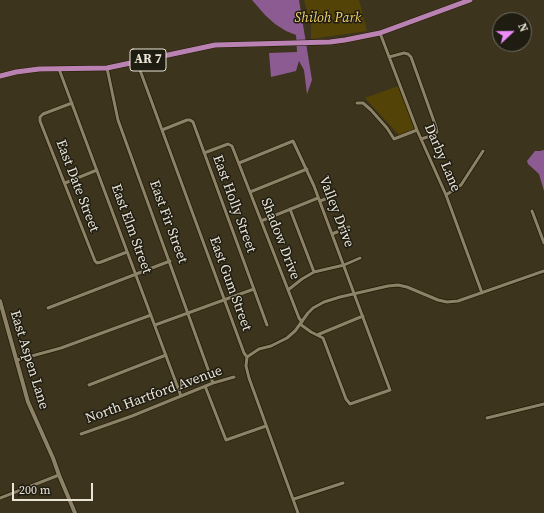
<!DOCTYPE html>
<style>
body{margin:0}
#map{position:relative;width:544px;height:513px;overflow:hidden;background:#3c341d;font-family:"Source Serif 4",serif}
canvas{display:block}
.north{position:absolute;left:492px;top:12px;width:40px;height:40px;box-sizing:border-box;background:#1f1c12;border:1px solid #706c60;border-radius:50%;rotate:68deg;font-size:11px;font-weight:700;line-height:16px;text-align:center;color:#e9e4d6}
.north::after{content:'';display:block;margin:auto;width:14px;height:18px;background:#ec8cfa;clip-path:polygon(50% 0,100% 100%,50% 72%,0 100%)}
.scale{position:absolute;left:12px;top:483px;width:81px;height:18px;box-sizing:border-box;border:2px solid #e9e4d6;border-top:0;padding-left:5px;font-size:12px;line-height:14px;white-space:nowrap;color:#e9e4d6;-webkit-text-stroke:3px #1f1c12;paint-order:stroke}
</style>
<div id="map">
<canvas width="544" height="513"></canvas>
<div class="north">N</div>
<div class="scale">200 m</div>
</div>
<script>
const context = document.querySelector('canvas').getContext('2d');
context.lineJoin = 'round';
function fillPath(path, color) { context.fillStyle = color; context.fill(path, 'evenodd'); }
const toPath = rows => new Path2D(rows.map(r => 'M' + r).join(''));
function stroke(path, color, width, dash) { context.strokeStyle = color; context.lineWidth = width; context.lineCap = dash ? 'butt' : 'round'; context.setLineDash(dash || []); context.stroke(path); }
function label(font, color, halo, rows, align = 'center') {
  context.font = font + ' "Source Serif 4",serif'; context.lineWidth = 3; context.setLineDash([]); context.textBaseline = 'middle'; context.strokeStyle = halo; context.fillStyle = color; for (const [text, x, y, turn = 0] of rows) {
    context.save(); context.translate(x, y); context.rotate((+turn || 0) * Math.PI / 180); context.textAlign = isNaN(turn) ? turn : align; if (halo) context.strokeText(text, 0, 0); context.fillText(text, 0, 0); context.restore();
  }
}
const green = toPath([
 [304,0,359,0,367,31,311,39,311,25],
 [398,86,415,129,399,135,365,98]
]);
const water = toPath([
 [252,0,299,0,312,80,307,94,304,70,299,61,296,71,271,77,269,53,297,52,296,35,286,31,275,24,265,15],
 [544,150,544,191,539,174,528,164,527,161,535,151,540,151]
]);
const minor = toPath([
 [380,33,417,130,446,195,482,293],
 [389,57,404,53,408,54,411,57,436,127,437,132,434,135,421,139],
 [137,62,244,353,247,357,246,366,249,378,298,513],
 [107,68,118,120,213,383],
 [59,69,181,396],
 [72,103,43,114,40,117,40,121,95,261,97,263,101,262,127,252],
 [357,103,363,103,371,110,387,128,394,139,417,130],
 [162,130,187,120,190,120,193,122,267,325],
 [204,153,228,144,232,146,299,318,302,322],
 [239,163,293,141,314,186,390,390,350,404,346,399,323,338,311,332,300,324],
 [65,183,97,170],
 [250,192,307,169],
 [446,195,461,185,483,151],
 [320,201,336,195],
 [290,209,314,272],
 [532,211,544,243],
 [261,221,318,198],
 [332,234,349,227],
 [288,290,302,279,314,272,344,265,360,258],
 [48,308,170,261],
 [155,325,254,289],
 [317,335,363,316],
 [247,357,259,349,271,346,287,338,295,331,308,313,313,308,324,302,340,297,388,286,398,285,407,287,438,300,447,302,458,301,544,271],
 [17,360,61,348,151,315],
 [89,385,166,355],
 [205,386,226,440,266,426],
 [487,418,544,404],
 [81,434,132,416,213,383,234,377],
 [0,498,59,475],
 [294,499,343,483]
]);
const tertiary = toPath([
 [0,301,28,402,53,458,59,475,75,513]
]);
const primary = toPath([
 [0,76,16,72,39,69,107,68,215,45,330,42,345,40,380,33,470,0]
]);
const shields = [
 [148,60,36]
];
const shieldNames = [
 ["AR 7",148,60]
];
const parkNames = [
 ["Shiloh Park",328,18]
];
const streetNames = [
 ["Darby Lane",442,158,67],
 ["East Date Street",77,186,69],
 ["East Holly Street",234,204,70],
 ["Valley Drive",336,212,69],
 ["East Fir Street",168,222,70],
 ["East Elm Street",131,229,70],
 ["Shadow Drive",280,239,69],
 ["East Gum Street",230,284,70],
 ["East Aspen Lane",29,360,73],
 ["North Hartford Avenue",154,395,-20]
];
fillPath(green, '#544307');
fillPath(water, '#8b5b91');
stroke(minor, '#231b05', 4.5);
stroke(tertiary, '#231b05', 5.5);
stroke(primary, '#231b05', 6);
stroke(minor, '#8b8268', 3);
stroke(tertiary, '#8b8268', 4);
stroke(primary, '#b982b2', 5);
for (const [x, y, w] of shields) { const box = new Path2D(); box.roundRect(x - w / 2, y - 11, w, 22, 3); context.fillStyle = '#1f1c12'; context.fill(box); stroke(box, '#e9e4d6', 1); }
label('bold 13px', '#e9e4d6', null, shieldNames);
label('italic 14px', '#f2d068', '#1f1c12', parkNames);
label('14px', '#e9e4d6', '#1f1c12', streetNames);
</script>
